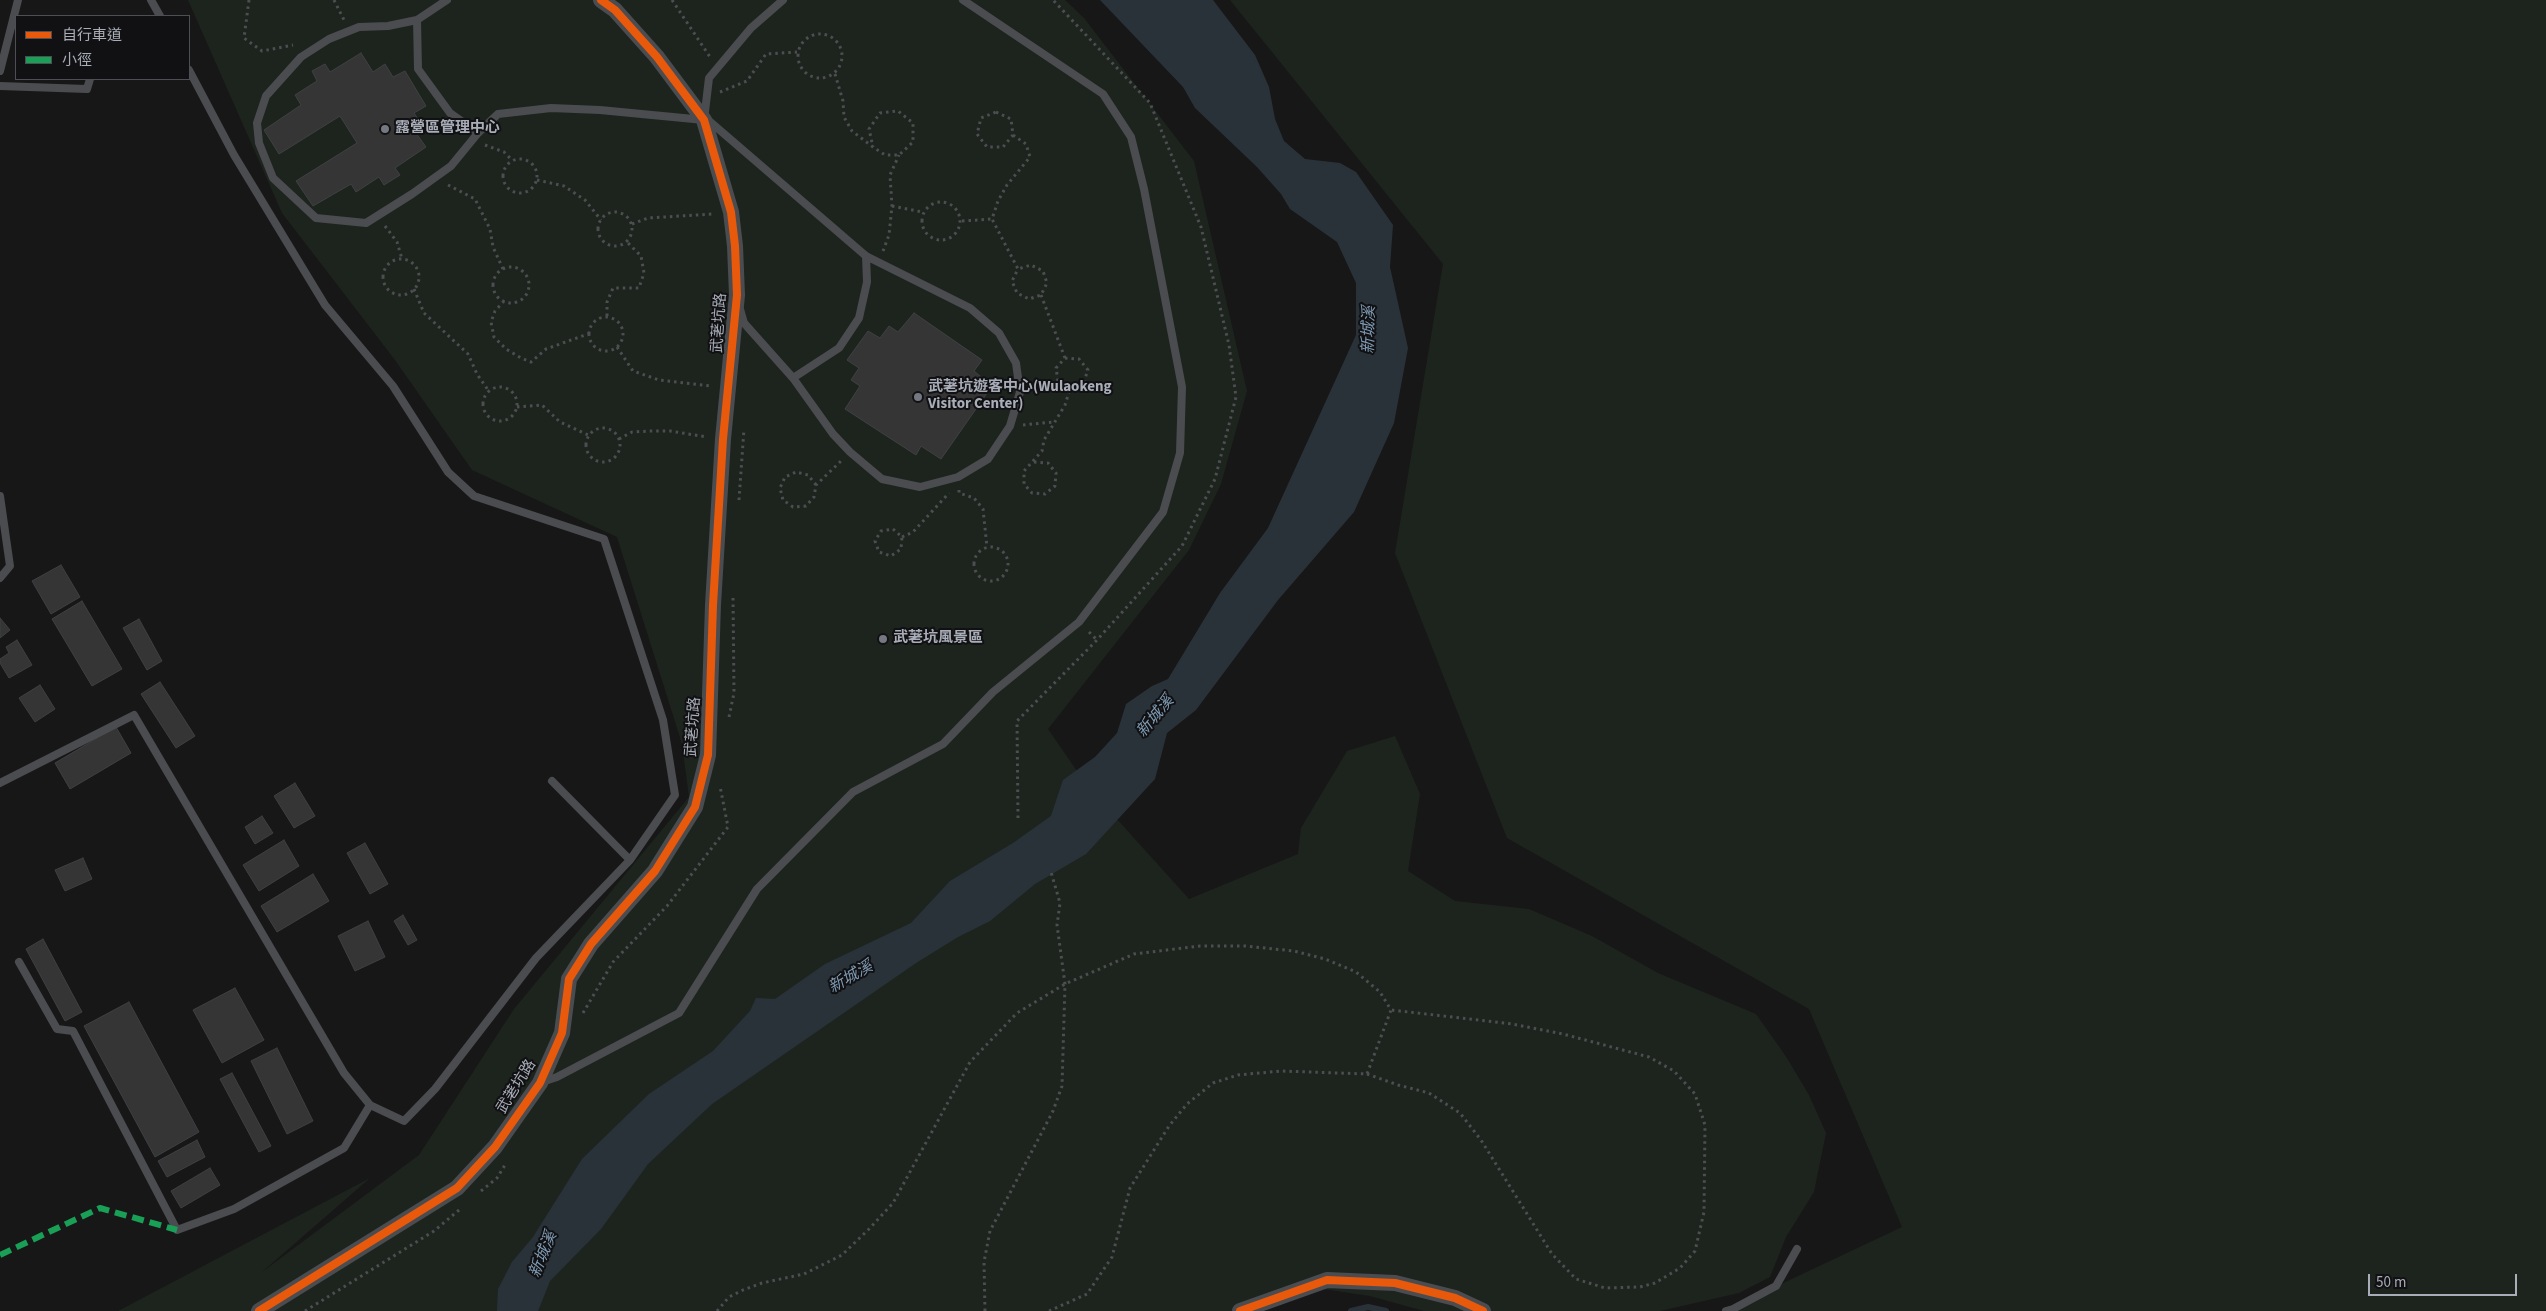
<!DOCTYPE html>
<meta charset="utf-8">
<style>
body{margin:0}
#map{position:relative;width:2546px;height:1311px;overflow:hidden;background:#171717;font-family:"Source Sans 3","Noto Sans TC",sans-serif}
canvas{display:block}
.legend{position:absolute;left:15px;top:15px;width:175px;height:65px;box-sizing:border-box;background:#111113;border:1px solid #4d4f55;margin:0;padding:6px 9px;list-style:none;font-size:15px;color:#a8adb8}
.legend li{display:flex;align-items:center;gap:10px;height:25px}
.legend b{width:25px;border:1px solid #4d4f55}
.scale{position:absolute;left:2368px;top:1274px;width:149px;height:22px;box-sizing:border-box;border:2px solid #a8adb8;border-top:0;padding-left:6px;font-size:15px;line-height:18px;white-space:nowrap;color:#a8adb8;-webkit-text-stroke:4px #111113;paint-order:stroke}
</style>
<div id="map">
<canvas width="2546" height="1311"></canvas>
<ul class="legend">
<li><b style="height:6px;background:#e8590c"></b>自行車道</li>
<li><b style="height:6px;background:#1a9f57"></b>小徑</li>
</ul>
<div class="scale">50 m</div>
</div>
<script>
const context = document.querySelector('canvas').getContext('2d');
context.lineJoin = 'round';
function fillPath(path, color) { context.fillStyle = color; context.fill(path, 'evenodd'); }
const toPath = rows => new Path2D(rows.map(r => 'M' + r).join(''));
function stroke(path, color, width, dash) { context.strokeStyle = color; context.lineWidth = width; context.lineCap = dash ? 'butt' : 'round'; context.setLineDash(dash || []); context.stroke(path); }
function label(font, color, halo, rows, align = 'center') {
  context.font = font + ' "Source Sans 3","Noto Sans TC",sans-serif'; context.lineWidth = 4; context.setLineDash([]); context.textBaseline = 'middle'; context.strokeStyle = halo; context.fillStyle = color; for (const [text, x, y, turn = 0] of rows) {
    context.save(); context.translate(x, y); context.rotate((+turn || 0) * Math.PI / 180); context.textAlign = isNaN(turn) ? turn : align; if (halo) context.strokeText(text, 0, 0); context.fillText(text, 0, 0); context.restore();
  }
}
const green = toPath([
 [188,0,1065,0,1084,18,1194,161,1247,391,1221,484,1189,550,1048,729,1088,787,1189,899,1298,854,1301,828,1347,751,1395,736,1420,794,1408,871,1455,901,1529,909,1592,936,1658,973,1756,1014,1787,1058,1809,1095,1826,1133,1814,1192,1786,1237,1770,1277,1739,1293,1660,1311,1424,1311,1370,1296,1323,1289,1257,1311,118,1311,370,1178,262,1272,419,1155,514,1009,689,797,682,744,617,537,472,470,395,360,282,213],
 [1230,0,2546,0,2546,1311,1724,1311,1902,1227,1809,1009,1507,838,1395,553,1443,264]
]);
const water = toPath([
 [1100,0,1213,0,1255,55,1269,87,1275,119,1284,141,1305,159,1340,163,1356,172,1393,225,1390,267,1408,348,1394,423,1354,512,1278,600,1196,710,1167,733,1155,779,1086,854,1035,884,990,921,958,937,916,963,712,1104,648,1164,601,1229,550,1281,538,1311,497,1311,498,1289,512,1262,533,1237,582,1159,649,1094,713,1051,750,1011,756,998,775,999,825,964,911,923,950,881,1013,843,1051,816,1063,780,1095,757,1117,733,1126,704,1152,686,1168,679,1220,593,1268,528,1356,335,1356,283,1337,242,1290,209,1281,194,1257,167,1195,108,1183,87]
]);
const stream = toPath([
 [1351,1311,1368,1307,1386,1311]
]);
const building = toPath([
 [361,53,373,72,385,64,393,77,405,71,426,106,414,113,424,128,416,133,426,147,395,168,400,175,384,185,379,177,356,192,351,184,313,206,296,181,357,143,340,116,279,154,264,130,301,105,295,95,317,81,312,71,325,64,330,72,361,53],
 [914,313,982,360,974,371,992,386,941,459,921,446,916,455,845,409,860,386,851,380,859,368,847,360,868,331,880,338,889,326,898,332,914,313],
 [61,565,80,597,51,614,32,581,61,565],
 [82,601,122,669,92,686,52,619,82,601],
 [0,618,10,630,0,638,0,618],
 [139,619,162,661,147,670,123,628,139,619],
 [17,640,32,665,9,678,0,663,0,659,9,653,6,647,17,640],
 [160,682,195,736,176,748,141,694,160,682],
 [40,685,55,709,35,722,19,698,40,685],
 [116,727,131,753,70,789,55,763,116,727],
 [295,783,315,816,294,828,274,796,295,783],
 [262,816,273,833,255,844,245,827,262,816],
 [284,840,299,866,259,891,243,865,284,840],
 [365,843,388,884,370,894,347,853,365,843],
 [83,858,92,879,65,891,55,870,83,858],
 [313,874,329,901,277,932,261,906,313,874],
 [403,915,417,940,408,945,394,921,403,915],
 [368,921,385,957,355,971,338,936,368,921],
 [43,939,82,1012,65,1021,26,949,43,939],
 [235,988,264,1040,222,1063,193,1010,235,988],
 [129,1002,199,1132,155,1157,84,1026,129,1002],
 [277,1048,313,1121,287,1134,251,1061,277,1048],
 [232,1073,271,1146,259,1152,220,1079,232,1073],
 [197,1140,205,1157,167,1177,158,1161,197,1140],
 [210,1168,220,1185,181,1208,171,1191,210,1168]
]);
const path = toPath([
 [249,0,244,38,262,51,293,45],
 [334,0,344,20],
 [672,0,710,57],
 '798 56a22 22 0 1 1 44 0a22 22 0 1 1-44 0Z',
 [835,74,843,101,844,117,852,131,873,147,885,155,899,155,913,142,913,123,898,111,880,113,869,129,873,147],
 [720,92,747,81,766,54,797,52],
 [996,112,1011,119,1013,135,1003,147,987,147,977,134,981,118,996,112],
 [1013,135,1026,144,1030,157,1007,185,998,201,992,219,1018,269,1012,281,1017,293,1029,299,1041,295,1047,283,1043,271,1031,265,1018,269],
 [485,145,504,152,512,160],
 '503 176a17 17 0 1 1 34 0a17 17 0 1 1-34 0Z',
 [537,180,564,186,585,200,601,220],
 [448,185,475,199,490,229,493,247,503,269],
 '922 221a19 19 0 1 1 38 0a19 19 0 1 1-38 0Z',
 [892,206,922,212],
 '598 229a17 17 0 1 1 34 0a17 17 0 1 1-34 0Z',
 [962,221,992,219],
 [632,224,648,218,713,214],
 [385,226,397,242,402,259],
 [883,251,889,235,892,206,890,175,899,155],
 '383 277a18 18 0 1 1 36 0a18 18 0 1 1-36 0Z',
 '493 285a18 18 0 1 1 36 0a18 18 0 1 1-36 0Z',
 [414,289,424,313,468,354,477,374,488,390],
 [1041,295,1065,358],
 [504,301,495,311,491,322,494,337,506,349,521,358,531,362,546,349,588,334],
 [607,316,607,302,613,288,639,288,644,273,641,256,627,242],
 '589 334a17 17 0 1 1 34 0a17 17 0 1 1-34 0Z',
 [617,347,633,371,659,380,710,386],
 [1065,358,1079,359,1088,370,1083,384,1070,389,1058,381,1056,368,1065,358],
 '483 404a17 17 0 1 1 34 0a17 17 0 1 1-34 0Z',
 [517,407,542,405,560,422,588,435],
 [1023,425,1053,422],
 '586 445a17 17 0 1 1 34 0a17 17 0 1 1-34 0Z',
 [619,439,632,432,651,431,670,431,707,437],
 [1034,462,1048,463,1056,473,1055,486,1045,494,1032,493,1024,484,1024,471,1042,451,1044,440,1065,405,1070,389],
 [816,485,808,475,796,472,785,477,780,488,783,500,793,507,806,506,814,497,816,485,841,461],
 [959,490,959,493,974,498,983,509,987,547],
 [739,500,744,429],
 [893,529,902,537,901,549,891,556,879,552,875,541,881,531,893,529],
 [902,537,913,532,949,493],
 '974 564a17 17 0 1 1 34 0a17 17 0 1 1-34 0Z',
 [1089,632,1097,640],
 [729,717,734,693,733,596],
 [1018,818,1017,721,1097,640,1182,546,1215,479,1236,397,1229,345,1201,227,1150,103,1053,0],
 [583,1013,613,962,667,906,728,827,720,786],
 [1367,1074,1398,1085,1429,1093,1460,1113,1481,1140,1552,1254,1576,1279,1605,1288,1640,1287,1655,1283,1680,1268,1695,1251,1704,1212,1705,1125,1695,1094,1674,1071,1649,1057,1563,1034,1512,1024,1391,1010],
 [481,1191,497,1178,505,1165],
 [305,1311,434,1231,459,1210],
 [717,1311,729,1297,743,1290,762,1283,804,1274,842,1255,869,1229,893,1203,970,1062,1017,1013,1065,984,1134,954,1200,946,1245,946,1294,951,1325,959,1356,972,1380,992,1391,1010],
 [985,1311,984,1262,990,1231,1053,1111,1062,1086,1065,984,1057,925,1060,903,1051,872],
 [1049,1311,1087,1294,1112,1257,1130,1188,1169,1126,1187,1104,1213,1083,1238,1075,1281,1071,1367,1074,1391,1010]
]);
const lane = toPath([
 [151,0,160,16],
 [447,0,417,20,418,69,450,113,478,133],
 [417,20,388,26,359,27,329,39,301,57,266,96,257,123,259,143,273,178,316,218,366,223,412,194,451,166,478,133,498,114,551,108,600,110,704,120,709,78,751,28,783,0],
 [0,71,18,0],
 [0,86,87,89,90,79],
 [708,120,866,256,970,308,999,333,1016,363,1020,392,1010,426,988,459,958,477,920,487,882,479,850,452,833,434,793,378,839,348,859,318,867,282,866,256],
 [740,309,744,323,793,378],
 [0,496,10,566,0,578],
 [552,781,630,860],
 [0,783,134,715,344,1073,370,1105,404,1121,435,1089,536,958,630,860,675,795,663,720,604,539,474,496,448,472,393,386,325,305,234,155,189,70],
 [19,962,57,1029,73,1031,177,1230,234,1209,344,1148,370,1105],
 [542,1082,557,1077,679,1013,757,889,853,792,943,744,993,692,1079,622,1163,512,1180,453,1182,387,1144,189,1131,137,1103,94,963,0],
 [1726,1311,1733,1309,1776,1286,1797,1249]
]);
const street = toPath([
 [259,1311,457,1188,495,1147,540,1083,562,1033,569,979,591,944,655,871,695,807,708,755,713,605,723,439,737,295,735,246,731,212,704,120,657,57,615,10,601,0],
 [1240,1311,1327,1280,1395,1283,1455,1298,1483,1311]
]);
const quiet = toPath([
 [0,1255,100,1208,177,1230]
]);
const cycleway = toPath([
 [259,1311,457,1188,495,1147,540,1083,562,1033,569,979,591,944,655,871,695,807,708,755,713,605,723,439,737,295,735,246,731,212,704,120,657,57,615,10,601,0],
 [1240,1311,1327,1280,1395,1283,1455,1298,1483,1311]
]);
const markers = [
 [385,129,5,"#757880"],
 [918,397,5,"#757880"],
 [883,639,5,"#757880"]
];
const poiNames = [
 ["露營區管理中心",395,129],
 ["武荖坑遊客中心(Wulaokeng",928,388],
 ["Visitor Center)",928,405],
 ["武荖坑風景區",893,639]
];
const streetNames = [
 ["武荖坑路",720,323,-86],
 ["武荖坑路",694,727,-86],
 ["武荖坑路",517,1087,-58]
];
const waterNames = [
 ["新城溪",1370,330,-89],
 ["新城溪",1156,717,-50],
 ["新城溪",851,978,-30],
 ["新城溪",544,1255,-68]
];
fillPath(green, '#1d241e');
fillPath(water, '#2a3239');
stroke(stream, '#2a3239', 6);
fillPath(building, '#353536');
stroke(building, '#3f4043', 1);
stroke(path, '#4d4e52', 3, [2.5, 4]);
stroke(lane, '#4b4c50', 8);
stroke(street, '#4b4c50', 16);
stroke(quiet, '#1a9f57', 6, [12, 6]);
stroke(cycleway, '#e8590c', 8);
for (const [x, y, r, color] of markers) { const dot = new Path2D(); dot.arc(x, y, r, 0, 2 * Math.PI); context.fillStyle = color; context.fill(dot); stroke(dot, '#111113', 2); }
label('bold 15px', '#a8adb8', '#111113', poiNames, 'left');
label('15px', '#a8adb8', '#111113', streetNames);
label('italic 16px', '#7f9bb3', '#111113', waterNames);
</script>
